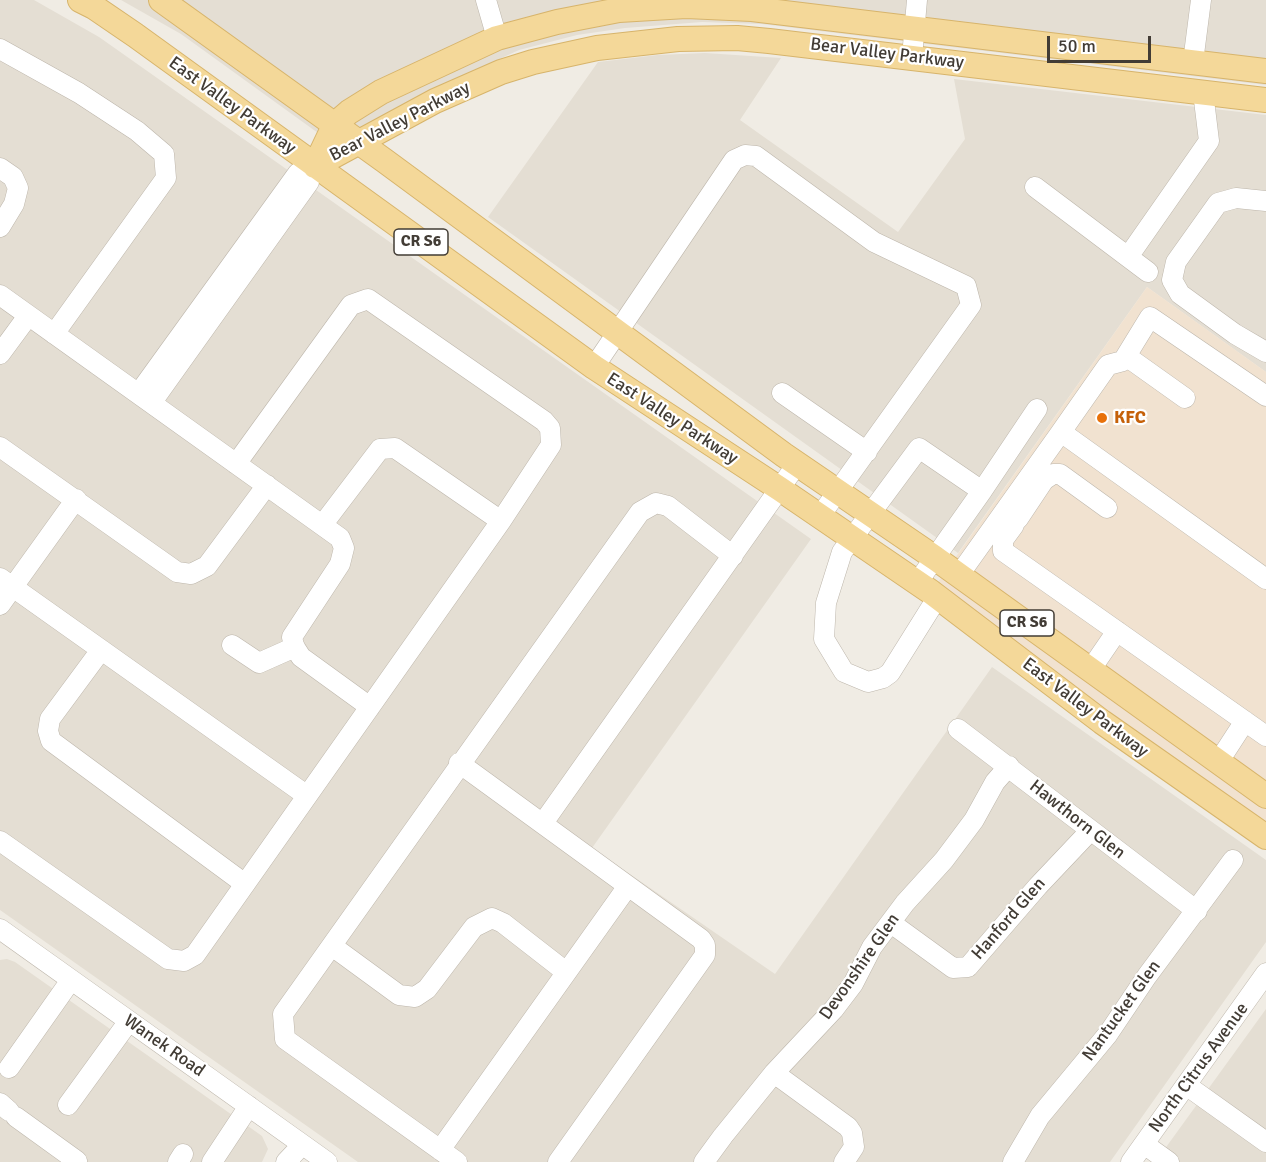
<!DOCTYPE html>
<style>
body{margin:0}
#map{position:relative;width:1266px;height:1162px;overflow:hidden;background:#f0ece4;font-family:Signika,sans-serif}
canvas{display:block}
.scale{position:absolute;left:1047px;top:36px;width:104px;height:27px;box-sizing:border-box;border:3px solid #423c35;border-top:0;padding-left:8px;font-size:18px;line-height:21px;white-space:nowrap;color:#423c35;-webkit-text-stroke:4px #fff;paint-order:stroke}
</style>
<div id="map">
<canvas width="1266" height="1162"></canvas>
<div class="scale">50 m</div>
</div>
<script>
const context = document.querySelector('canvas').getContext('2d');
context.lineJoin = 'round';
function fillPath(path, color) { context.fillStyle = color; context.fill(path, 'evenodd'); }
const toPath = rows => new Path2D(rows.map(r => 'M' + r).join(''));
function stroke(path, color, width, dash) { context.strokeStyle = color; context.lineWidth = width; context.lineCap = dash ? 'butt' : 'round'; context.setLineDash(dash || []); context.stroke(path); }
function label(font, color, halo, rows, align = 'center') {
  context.font = font + ' Signika,sans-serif'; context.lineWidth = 4.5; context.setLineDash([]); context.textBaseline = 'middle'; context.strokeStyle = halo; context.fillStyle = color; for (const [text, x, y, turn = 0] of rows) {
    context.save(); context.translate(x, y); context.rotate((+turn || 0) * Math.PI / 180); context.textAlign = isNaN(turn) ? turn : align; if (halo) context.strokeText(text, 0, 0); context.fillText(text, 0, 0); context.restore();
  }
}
const residential = toPath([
 [0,0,34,0,99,37,811,539,592,848,775,974,992,667,1266,860,1266,942,1110,1162,358,1162,0,910],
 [121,0,1266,0,1266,85,762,24,702,22,625,28,577,35,519,50,425,93,382,116,336,146,181,34],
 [705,53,781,58,740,120,898,232,965,139,954,79,1266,115,1266,372,1147,287,958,553,488,217,598,62,658,55],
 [7,959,15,962,262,1136,268,1149,262,1162,0,1162,0,960],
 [1266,1009,1266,1162,1153,1162,1164,1150]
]);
const commercial = toPath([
 [1147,287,1266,372,1266,837,931,592]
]);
const minor = toPath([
 [486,0,497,38],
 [0,49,79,93,137,131,164,154,166,178,54,334],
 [912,57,917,0],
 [1193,62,1201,0],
 [0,168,13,177,18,188,14,204,0,227],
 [1035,187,1128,257,1209,141,1203,92],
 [1266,201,1236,198,1218,203,1176,262,1172,280,1180,294,1235,334,1266,352],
 [1128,257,1148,272],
 [0,295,340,538,344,548,340,564,292,637,294,646,301,657,370,707],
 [0,354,28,316],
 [1126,356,1185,398],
 [594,367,734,160,745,155,756,156,874,242,966,286,971,305,820,516],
 [139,393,298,173,315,166],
 [782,393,867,452],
 [152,402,309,182],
 [1061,432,1108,365,1123,361,1150,317,1266,396],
 [0,447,177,572,191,574,207,566,267,485],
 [1018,519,1044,480,1053,474,1060,474,1107,508],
 [323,524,380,449,395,448,501,521],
 [1014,525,1003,540,1003,551,1266,736],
 [959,575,1061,432,1266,579],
 [0,578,306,795],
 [917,583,982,491,1037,409],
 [937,598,890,673,883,678,868,682,844,672,824,639,826,603,842,552,919,448,982,491],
 [0,605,76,499],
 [232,645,259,663,295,647],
 [101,650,50,719,48,731,51,741,245,884],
 [1091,669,1117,631],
 [958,729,1197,911],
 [1219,761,1245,721],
 [459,763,701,939,705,945,705,955,558,1162],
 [543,823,797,464],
 [0,841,168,959,184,961,195,955,501,521,551,445,550,428,544,421,368,299,351,305,236,464],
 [891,923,953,968,968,967,1038,886,1090,831],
 [0,929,327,1162],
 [332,946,399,995,415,997,427,989,474,927,492,918,503,923,566,972],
 [9,1068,71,980],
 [774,1073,848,1127,852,1133,854,1147,844,1162],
 [1186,1085,1266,1142],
 [0,1103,9,1111],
 [68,1105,129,1021],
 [16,1117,77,1161,76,1162],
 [1144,1144,1169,1162],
 [440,1150,628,886],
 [178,1162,183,1154],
 [212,1162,249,1106],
 [286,1162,302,1145],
 [457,1162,285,1039,283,1014,640,512,656,503,668,506,733,556],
 [704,1162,723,1136,774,1073,834,1009,853,984,872,947,905,903,944,860,974,820,995,782,1009,766],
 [1013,1162,1040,1116,1108,1034,1147,976,1233,860],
 [1131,1162,1266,973]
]);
const major = toPath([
 [80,0,94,7,135,35,594,367,780,489,931,592,1102,722,1266,837],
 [161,0,385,161,784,455,935,558,1266,796],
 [315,166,335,124,349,112,381,92,497,38,557,22,619,10,686,6,752,9,1266,71],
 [315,166,435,101,501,72,533,62,597,48,678,39,737,38,769,41,1266,100]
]);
const markers = [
 [1102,418,6,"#e8710a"]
];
const shields = [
 [421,242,54],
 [1027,623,54]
];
const shieldNames = [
 ["CR S6",421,242],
 ["CR S6",1027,623]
];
const streetNames = [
 ["Bear Valley Parkway",887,54,7],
 ["East Valley Parkway",232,106,36],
 ["Bear Valley Parkway",400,122,-27],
 ["East Valley Parkway",672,419,33],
 ["East Valley Parkway",1085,708,37],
 ["Hawthorn Glen",1077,820,38],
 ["Hanford Glen",1009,919,-49],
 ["Devonshire Glen",860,967,-55],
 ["Nantucket Glen",1122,1011,-54],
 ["Wanek Road",164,1046,35],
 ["North Citrus Avenue",1199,1068,-54]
];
const foodNames = [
 ["KFC",1114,418]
];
fillPath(residential, '#e4ded3');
fillPath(commercial, '#f1e2d0');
stroke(minor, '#bdb6ab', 21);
stroke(major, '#d7b46b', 26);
stroke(minor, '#fff', 20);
stroke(major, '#f4d899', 24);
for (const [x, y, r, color] of markers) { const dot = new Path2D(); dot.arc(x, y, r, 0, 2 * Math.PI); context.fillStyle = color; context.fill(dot); stroke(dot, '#fff', 2); }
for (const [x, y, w] of shields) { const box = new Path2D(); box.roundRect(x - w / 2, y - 13, w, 26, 4.5); context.fillStyle = '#fff'; context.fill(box); stroke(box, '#423c35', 1.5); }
label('bold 16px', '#423c35', null, shieldNames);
label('18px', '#423c35', '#fff', streetNames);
label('bold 18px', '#c56008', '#fff', foodNames, 'left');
</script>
